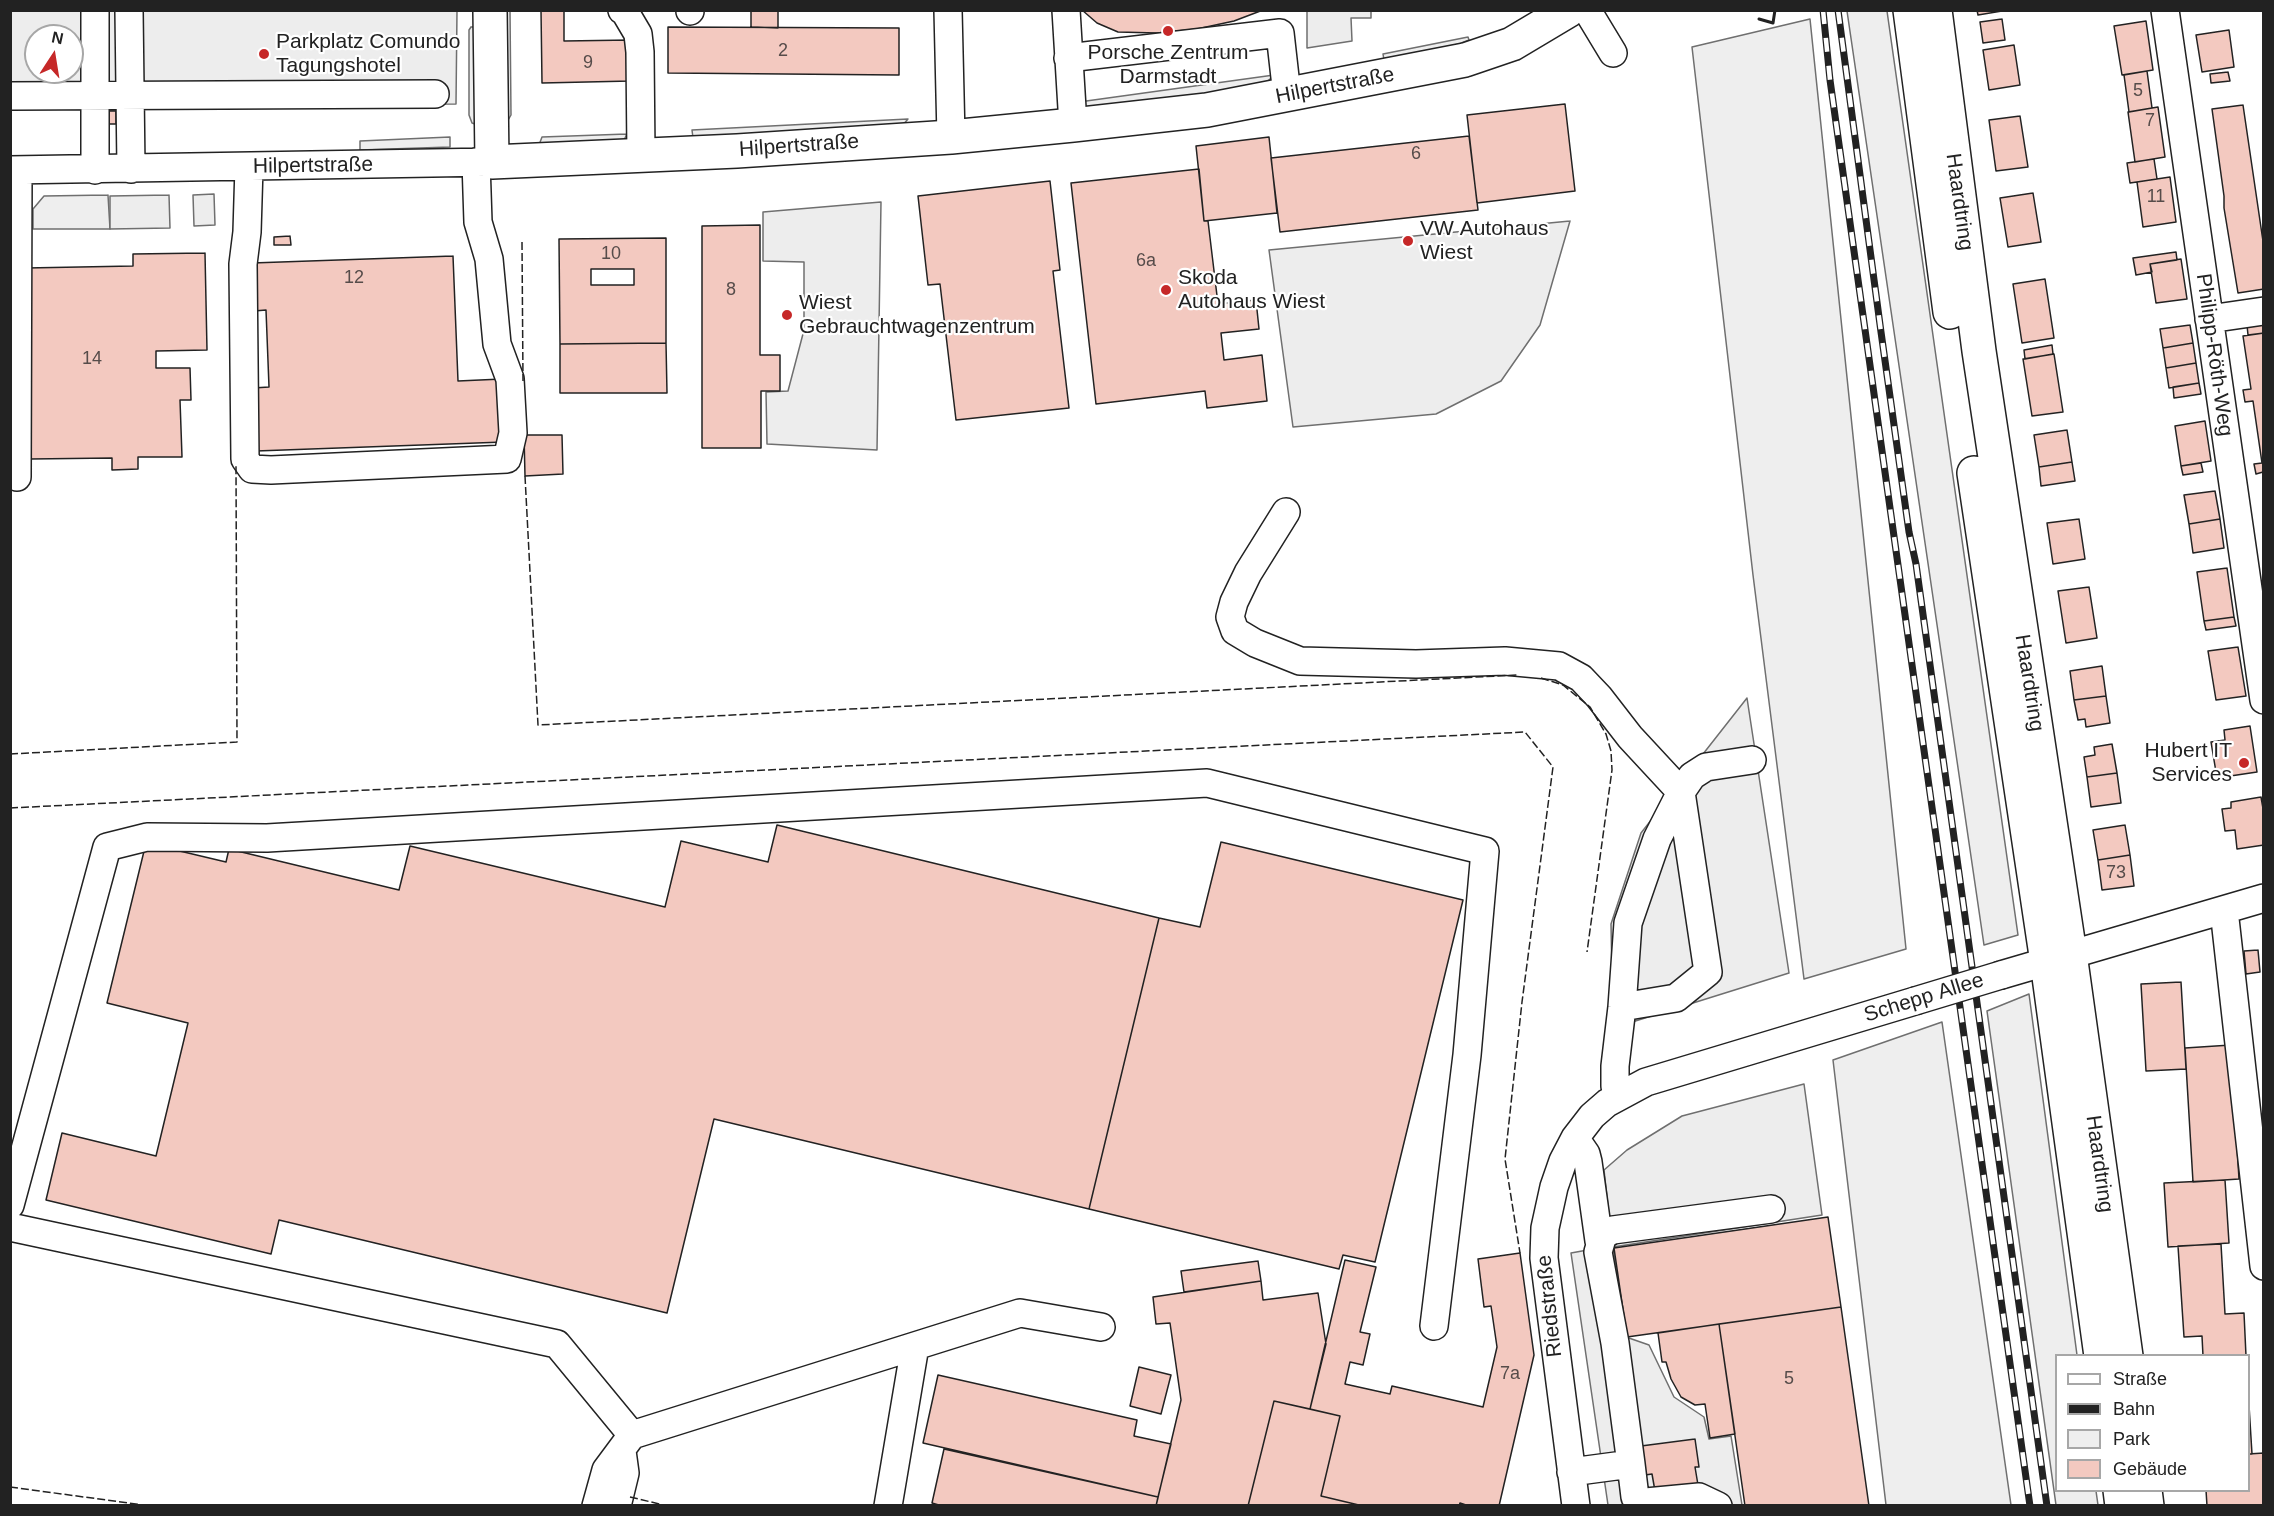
<!DOCTYPE html>
<meta charset="utf-8">
<style>
body{margin:0}
#map{position:relative;width:2274px;height:1516px;overflow:hidden;background:#fff;font-family:Arial,sans-serif}
canvas{display:block}
.frame{position:absolute;inset:0;border:12px solid #222;pointer-events:none}
.legend{position:absolute;left:2055px;top:1354px;width:195px;height:138px;box-sizing:border-box;background:#fff;border:2px solid #a7a7a7;margin:0;padding:8px 10px;list-style:none;font-size:18px;color:#222}
.legend li{display:flex;align-items:center;gap:12px;height:30px}
.legend b{width:30px;border:2px solid #a7a7a7}
.north{position:absolute;left:24px;top:24px;width:60px;height:60px;box-sizing:border-box;background:#fff;border:2px solid #a7a7a7;border-radius:50%;rotate:12deg;font-size:16px;font-weight:700;line-height:24px;text-align:center;color:#222}
.north::after{content:'';display:block;margin:auto;width:21px;height:27px;background:#c62828;clip-path:polygon(50% 0,100% 100%,50% 72%,0 100%)}
</style>
<div id="map">
<canvas width="2274" height="1516"></canvas>
<div class="frame"></div>
<ul class="legend">
<li><b style="height:8px;background:#fff"></b>Straße</li>
<li><b style="height:8px;background:#222"></b>Bahn</li>
<li><b style="height:16px;background:#eee"></b>Park</li>
<li><b style="height:16px;background:#f3c9c0"></b>Gebäude</li>
</ul>
<div class="north">N</div>
</div>
<script>
const context = document.querySelector('canvas').getContext('2d');
context.lineJoin = 'round';
function fillPath(path, color) { context.fillStyle = color; context.fill(path, 'evenodd'); }
const toPath = rows => new Path2D(rows.map(r => 'M' + r).join(''));
function stroke(path, color, width, dash) { context.strokeStyle = color; context.lineWidth = width; context.lineCap = dash ? 'butt' : 'round'; context.setLineDash(dash || []); context.stroke(path); }
function label(font, color, halo, rows, align = 'center') {
  context.font = font + ' Arial,sans-serif'; context.lineWidth = 4.5; context.setLineDash([]); context.textBaseline = 'middle'; context.strokeStyle = halo; context.fillStyle = color; for (const [text, x, y, turn = 0] of rows) {
    context.save(); context.translate(x, y); context.rotate((+turn || 0) * Math.PI / 180); context.textAlign = isNaN(turn) ? turn : align; if (halo) context.strokeText(text, 0, 0); context.fillText(text, 0, 0); context.restore();
  }
}
const green = toPath([
 [502,11,510,11,511,115,507,122,502,11],
 [1847,11,1887,11,2018,935,1984,945,1847,11],
 [1810,19,1906,949,1804,979,1753,575,1692,47,1810,19],
 [471,27,477,27,475,124,472,123,469,115,469,30,471,27],
 [1468,37,1469,40,1459,44,1384,60,1383,54,1468,37],
 [1274,75,1265,84,1196,96,1084,108,1079,102,1274,75],
 [908,119,902,126,693,138,692,130,908,119],
 [627,134,623,142,539,145,542,137,627,134],
 [450,137,450,147,360,150,360,141,450,137],
 [108,195,110,229,33,229,33,209,44,196,108,195],
 [2029,994,2077,1355,2056,1356,2056,1490,2096,1491,2098,1505,2056,1505,1987,1011,2029,994],
 [1942,1022,2011,1505,1886,1505,1833,1060,1942,1022]
]);
const parking = toPath([
 [10,11,457,11,456,104,11,106,10,11],
 [36,36,72,36,72,72,36,72,36,36],
 [1307,11,1371,11,1371,18,1351,18,1352,41,1307,48,1307,11],
 [214,194,215,225,194,226,193,195,214,194],
 [169,195,170,228,110,229,110,196,169,195],
 [881,202,877,450,767,444,766,392,788,391,804,330,804,262,763,261,763,212,881,202],
 [1570,221,1540,325,1501,381,1436,414,1293,427,1269,250,1570,221],
 [1747,698,1789,973,1613,1028,1611,924,1641,833,1747,698],
 [1804,1084,1822,1215,1613,1247,1626,1337,1649,1345,1674,1397,1704,1417,1709,1439,1731,1436,1742,1505,1608,1505,1571,1253,1593,1249,1609,1215,1604,1170,1627,1150,1682,1116,1804,1084]
]);
const building = toPath([
 [541,10,564,10,564,41,631,40,631,81,542,83,541,10],
 [751,10,778,10,778,28,751,27,751,10],
 [1263,10,1234,21,1197,29,1157,33,1118,32,1097,23,1082,10,1263,10],
 [1977,10,2008,10,1978,15,1977,10],
 [2002,19,2005,40,1983,43,1980,22,2002,19],
 [2146,21,2153,70,2122,75,2114,26,2146,21],
 [668,27,899,28,899,75,668,73,668,27],
 [2229,30,2234,67,2202,72,2196,35,2229,30],
 [2014,45,2020,85,1989,90,1983,50,2014,45],
 [2147,71,2152,108,2129,112,2124,75,2147,71],
 [2228,72,2230,81,2211,83,2210,74,2228,72],
 [1565,104,1575,191,1477,203,1467,115,1565,104],
 [2243,105,2264,248,2264,289,2238,293,2224,208,2224,196,2212,109,2243,105],
 [2158,107,2165,157,2135,162,2128,112,2158,107],
 [107,111,116,111,116,124,107,124,107,111],
 [2020,116,2028,167,1996,171,1989,120,2020,116],
 [1469,136,1478,210,1280,232,1271,158,1469,136],
 [1269,137,1277,213,1204,221,1196,146,1269,137],
 [2154,159,2157,179,2130,183,2127,163,2154,159],
 [1199,169,1204,221,1208,221,1218,304,1256,300,1259,329,1221,333,1224,360,1262,355,1267,401,1207,408,1205,391,1096,404,1071,183,1199,169],
 [2170,177,2176,222,2143,227,2137,182,2170,177],
 [1050,181,1060,270,1053,271,1069,408,956,420,940,284,928,285,918,196,1050,181],
 [2033,193,2041,242,2008,247,2000,198,2033,193],
 [760,225,760,355,780,355,780,391,761,391,761,448,702,448,702,226,760,225],
 [290,236,291,245,274,245,274,237,290,236],
 [666,238,666,343,560,344,559,239,666,238],
 [591,269,634,269,634,285,591,285,591,269],
 [2176,252,2177,260,2150,264,2152,272,2136,275,2133,258,2176,252],
 [205,253,207,350,156,351,156,368,190,368,191,400,180,400,182,457,138,457,138,469,112,470,112,458,30,459,26,268,133,266,133,254,205,253],
 [453,256,458,381,502,379,504,442,256,451,253,388,269,387,266,310,254,311,252,263,453,256],
 [2181,259,2187,299,2156,303,2150,264,2181,259],
 [2045,279,2054,338,2022,343,2013,284,2045,279],
 [2264,323,2264,333,2248,335,2247,325,2264,323],
 [2190,325,2193,343,2163,348,2160,329,2190,325],
 [2264,333,2264,475,2263,472,2256,474,2254,464,2262,463,2253,401,2245,402,2243,390,2251,389,2243,336,2264,333],
 [666,343,667,393,560,393,560,344,666,343],
 [2193,343,2196,363,2166,368,2163,348,2193,343],
 [2052,345,2053,354,2025,359,2024,350,2052,345],
 [2054,354,2063,412,2032,416,2023,359,2054,354],
 [2196,363,2199,383,2169,388,2166,368,2196,363],
 [2199,383,2201,394,2174,398,2173,387,2199,383],
 [2205,421,2211,461,2181,466,2175,426,2205,421],
 [2067,430,2072,462,2039,467,2034,435,2067,430],
 [524,435,562,435,563,474,525,476,524,435],
 [2072,462,2075,481,2041,486,2039,467,2072,462],
 [2201,463,2203,472,2183,475,2181,466,2201,463],
 [2215,491,2220,519,2189,524,2184,495,2215,491],
 [2079,519,2085,559,2053,564,2047,523,2079,519],
 [2220,519,2224,548,2193,553,2189,524,2220,519],
 [2227,568,2234,617,2204,621,2197,572,2227,568],
 [2089,587,2097,638,2066,643,2058,591,2089,587],
 [2234,617,2236,626,2206,630,2204,621,2234,617],
 [2238,647,2246,696,2216,700,2208,651,2238,647],
 [2102,666,2106,696,2074,700,2070,671,2102,666],
 [2106,696,2110,723,2086,727,2085,719,2078,720,2074,700,2106,696],
 [2250,726,2257,772,2217,778,2211,742,2225,740,2224,730,2250,726],
 [2112,744,2117,773,2087,777,2084,757,2095,755,2094,747,2112,744],
 [2117,773,2121,803,2091,807,2087,777,2117,773],
 [2261,797,2264,814,2264,845,2237,849,2235,830,2225,831,2222,809,2231,808,2231,802,2261,797],
 [777,825,1159,918,1089,1209,714,1119,667,1313,279,1220,271,1254,46,1200,62,1133,156,1156,188,1023,107,1003,146,843,226,862,229,849,399,890,410,846,665,907,681,841,768,862,777,825],
 [2125,825,2130,855,2098,860,2093,830,2125,825],
 [1221,842,1463,900,1375,1262,1343,1255,1339,1269,1089,1209,1159,918,1200,927,1221,842],
 [2130,855,2134,886,2102,890,2098,860,2130,855],
 [2258,950,2260,972,2246,974,2244,951,2258,950],
 [2181,982,2186,1069,2146,1071,2141,984,2181,982],
 [2231,1045,2239,1179,2193,1182,2185,1048,2231,1045],
 [2225,1180,2229,1243,2168,1247,2164,1183,2225,1180],
 [1828,1217,1841,1307,1627,1337,1614,1248,1828,1217],
 [2221,1244,2225,1314,2244,1313,2246,1356,2203,1356,2202,1336,2184,1337,2178,1246,2221,1244],
 [1520,1253,1534,1355,1499,1506,1469,1506,1460,1503,1459,1506,1363,1506,1321,1496,1340,1416,1310,1409,1345,1260,1376,1267,1360,1332,1370,1334,1363,1365,1350,1362,1345,1384,1390,1394,1392,1386,1483,1407,1497,1347,1491,1306,1484,1307,1478,1259,1520,1253],
 [1258,1261,1261,1281,1184,1292,1181,1271,1258,1261],
 [1261,1281,1263,1300,1318,1293,1326,1344,1310,1409,1274,1401,1248,1506,1156,1506,1181,1400,1170,1323,1156,1324,1153,1297,1261,1281],
 [1841,1307,1869,1506,1745,1506,1719,1324,1841,1307],
 [1719,1324,1735,1434,1710,1438,1705,1404,1695,1405,1681,1397,1671,1379,1666,1362,1662,1362,1658,1333,1719,1324],
 [1139,1367,1171,1375,1161,1414,1130,1406,1139,1367],
 [938,1375,1137,1420,1134,1436,1171,1444,1158,1497,923,1443,938,1375],
 [2248,1389,2252,1454,2248,1454,2248,1389],
 [1274,1401,1340,1416,1321,1496,1363,1506,1248,1506,1274,1401],
 [1695,1439,1699,1467,1695,1467,1698,1485,1655,1491,1652,1474,1645,1475,1641,1446,1695,1439],
 [944,1449,1158,1497,1156,1506,942,1506,932,1503,944,1449],
 [2264,1453,2264,1506,2207,1506,2206,1490,2248,1490,2248,1454,2264,1453]
]);
const minor = toPath([
 [129,10,131,169],
 [622,10,625,12,638,34,640,52,641,155],
 [690,10,690,11],
 [948,10,951,137],
 [1066,10,1073,125],
 [1587,10,1613,53],
 [2165,10,2264,700],
 [1068,58,1280,33,1287,95],
 [10,96,435,94],
 [249,167,247,232,243,264,245,459,252,469,271,470,507,459,513,433,510,379,497,344,489,259,478,222,476,162],
 [10,170,492,162],
 [95,170,95,10],
 [2209,319,2264,311],
 [17,477,18,170],
 [1286,512,1248,573,1234,602,1230,617,1235,631,1255,643,1300,661,1416,664,1505,661,1559,666,1581,678,1599,697,1630,737,1681,792,1708,972,1676,998,1622,1007],
 [2224,910,2264,1266],
 [2001,975,2264,898],
 [1618,1096,1615,1086,1615,1066,1622,1007,1628,923,1657,839,1681,792,1692,776,1706,767,1752,760],
 [1575,1138,1586,1154,1588,1162,1599,1241],
 [10,1205,107,847,147,837,267,838,1207,783,1485,851,1467,1055,1434,1326],
 [10,1227,557,1344,632,1435],
 [1631,1464,1615,1343,1598,1252,1603,1235,1613,1230,1771,1209],
 [1571,1472,1631,1464,1635,1497,1639,1501,1646,1502,1699,1497,1718,1506],
 [596,1506,606,1470,632,1435,1020,1313,1101,1327],
 [617,1506,625,1473,622,1451],
 [888,1506,915,1346],
 [1576,1506,1544,1258,1545,1228,1554,1187,1563,1161,1575,1138,1592,1116,1607,1103,1646,1082,1915,1001]
]);
const major = toPath([
 [490,10,492,162,737,151,951,137,1073,125,1207,110,1465,60,1512,44,1569,10],
 [1910,10,1950,312],
 [1935,10,1979,351,2070,954,2126,1356],
 [1974,473,2047,962,2101,1356],
 [2120,1490,2122,1506],
 [2145,1490,2147,1506]
]);
const rail = toPath([
 [1823,10,1830,80,2030,1506],
 [1838,10,1881,332,1909,532,1916,564,2047,1506]
]);
const minorBridge = toPath([
 [1915,1001,2001,975]
]);
const fence = toPath([
 [522,242,523,381],
 [525,476,538,725,1517,675],
 [1541,678,1563,685,1590,707,1606,734,1611,751,1612,770,1587,952],
 [10,754,237,742,236,466],
 [10,808,1525,732,1553,767,1522,1002,1505,1159,1520,1253],
 [10,1487,151,1506],
 [630,1497,668,1506]
]);
const wall = toPath([
 [1759,19,1773,23,1775,10]
]);
const markers = [
 [1168,31,6,"#c62828"],
 [264,54,6,"#c62828"],
 [1408,241,6,"#c62828"],
 [1166,290,6,"#c62828"],
 [787,315,6,"#c62828"],
 [2244,763,6,"#c62828"]
];
const numberNames = [
 ["2",783,51],
 ["9",588,63],
 ["5",2138,91],
 ["7",2150,121],
 ["6",1416,154],
 ["11",2156,197],
 ["10",611,254],
 ["6a",1146,261],
 ["12",354,278],
 ["8",731,290],
 ["14",92,359],
 ["73",2116,873],
 ["7a",1510,1374],
 ["5",1789,1379]
];
const poiNames = [
 ["Parkplatz Comundo",276,42],
 ["Tagungshotel",276,66],
 ["Porsche Zentrum",1168,53,"center"],
 ["Darmstadt",1168,77,"center"],
 ["VW Autohaus",1420,229],
 ["Wiest",1420,253],
 ["Skoda",1178,278],
 ["Autohaus Wiest",1178,302],
 ["Wiest",799,303],
 ["Gebrauchtwagenzentrum",799,327],
 ["Hubert IT",2232,751,"right"],
 ["Services",2232,775,"right"]
];
const streetNames = [
 ["Hilpertstraße",1335,86,-11],
 ["Hilpertstraße",799,146,-4],
 ["Hilpertstraße",313,166,-1],
 ["Haardtring",1959,202,82],
 ["Philipp-Röth-Weg",2214,355,82],
 ["Haardtring",2029,683,81],
 ["Schepp Allee",1924,998,-17],
 ["Haardtring",2099,1164,82],
 ["Riedstraße",1550,1306,-96]
];
fillPath(green, '#eee');
stroke(green, '#6f6f6f', 1.5);
fillPath(parking, '#ededed');
stroke(parking, '#6f6f6f', 1.5);
fillPath(building, '#f3c9c0');
stroke(building, '#222', 1.5);
stroke(minor, '#222', 30);
stroke(major, '#222', 36);
stroke(minor, '#fff', 27);
stroke(major, '#fff', 33);
stroke(rail, '#222', 7);
stroke(rail, '#fff', 4.5, [14]);
stroke(minorBridge, '#222', 30, []);
stroke(minorBridge, '#fff', 27);
stroke(fence, '#222', 1.5, [8, 3]);
stroke(wall, '#222', 3);
for (const [x, y, r, color] of markers) { const dot = new Path2D(); dot.arc(x, y, r, 0, 2 * Math.PI); context.fillStyle = color; context.fill(dot); stroke(dot, '#fff', 2); }
label('18px', '#564c4a', null, numberNames);
label('21px', '#222', '#fff', poiNames, 'left');
label('21px', '#222', '#fff', streetNames);
</script>
